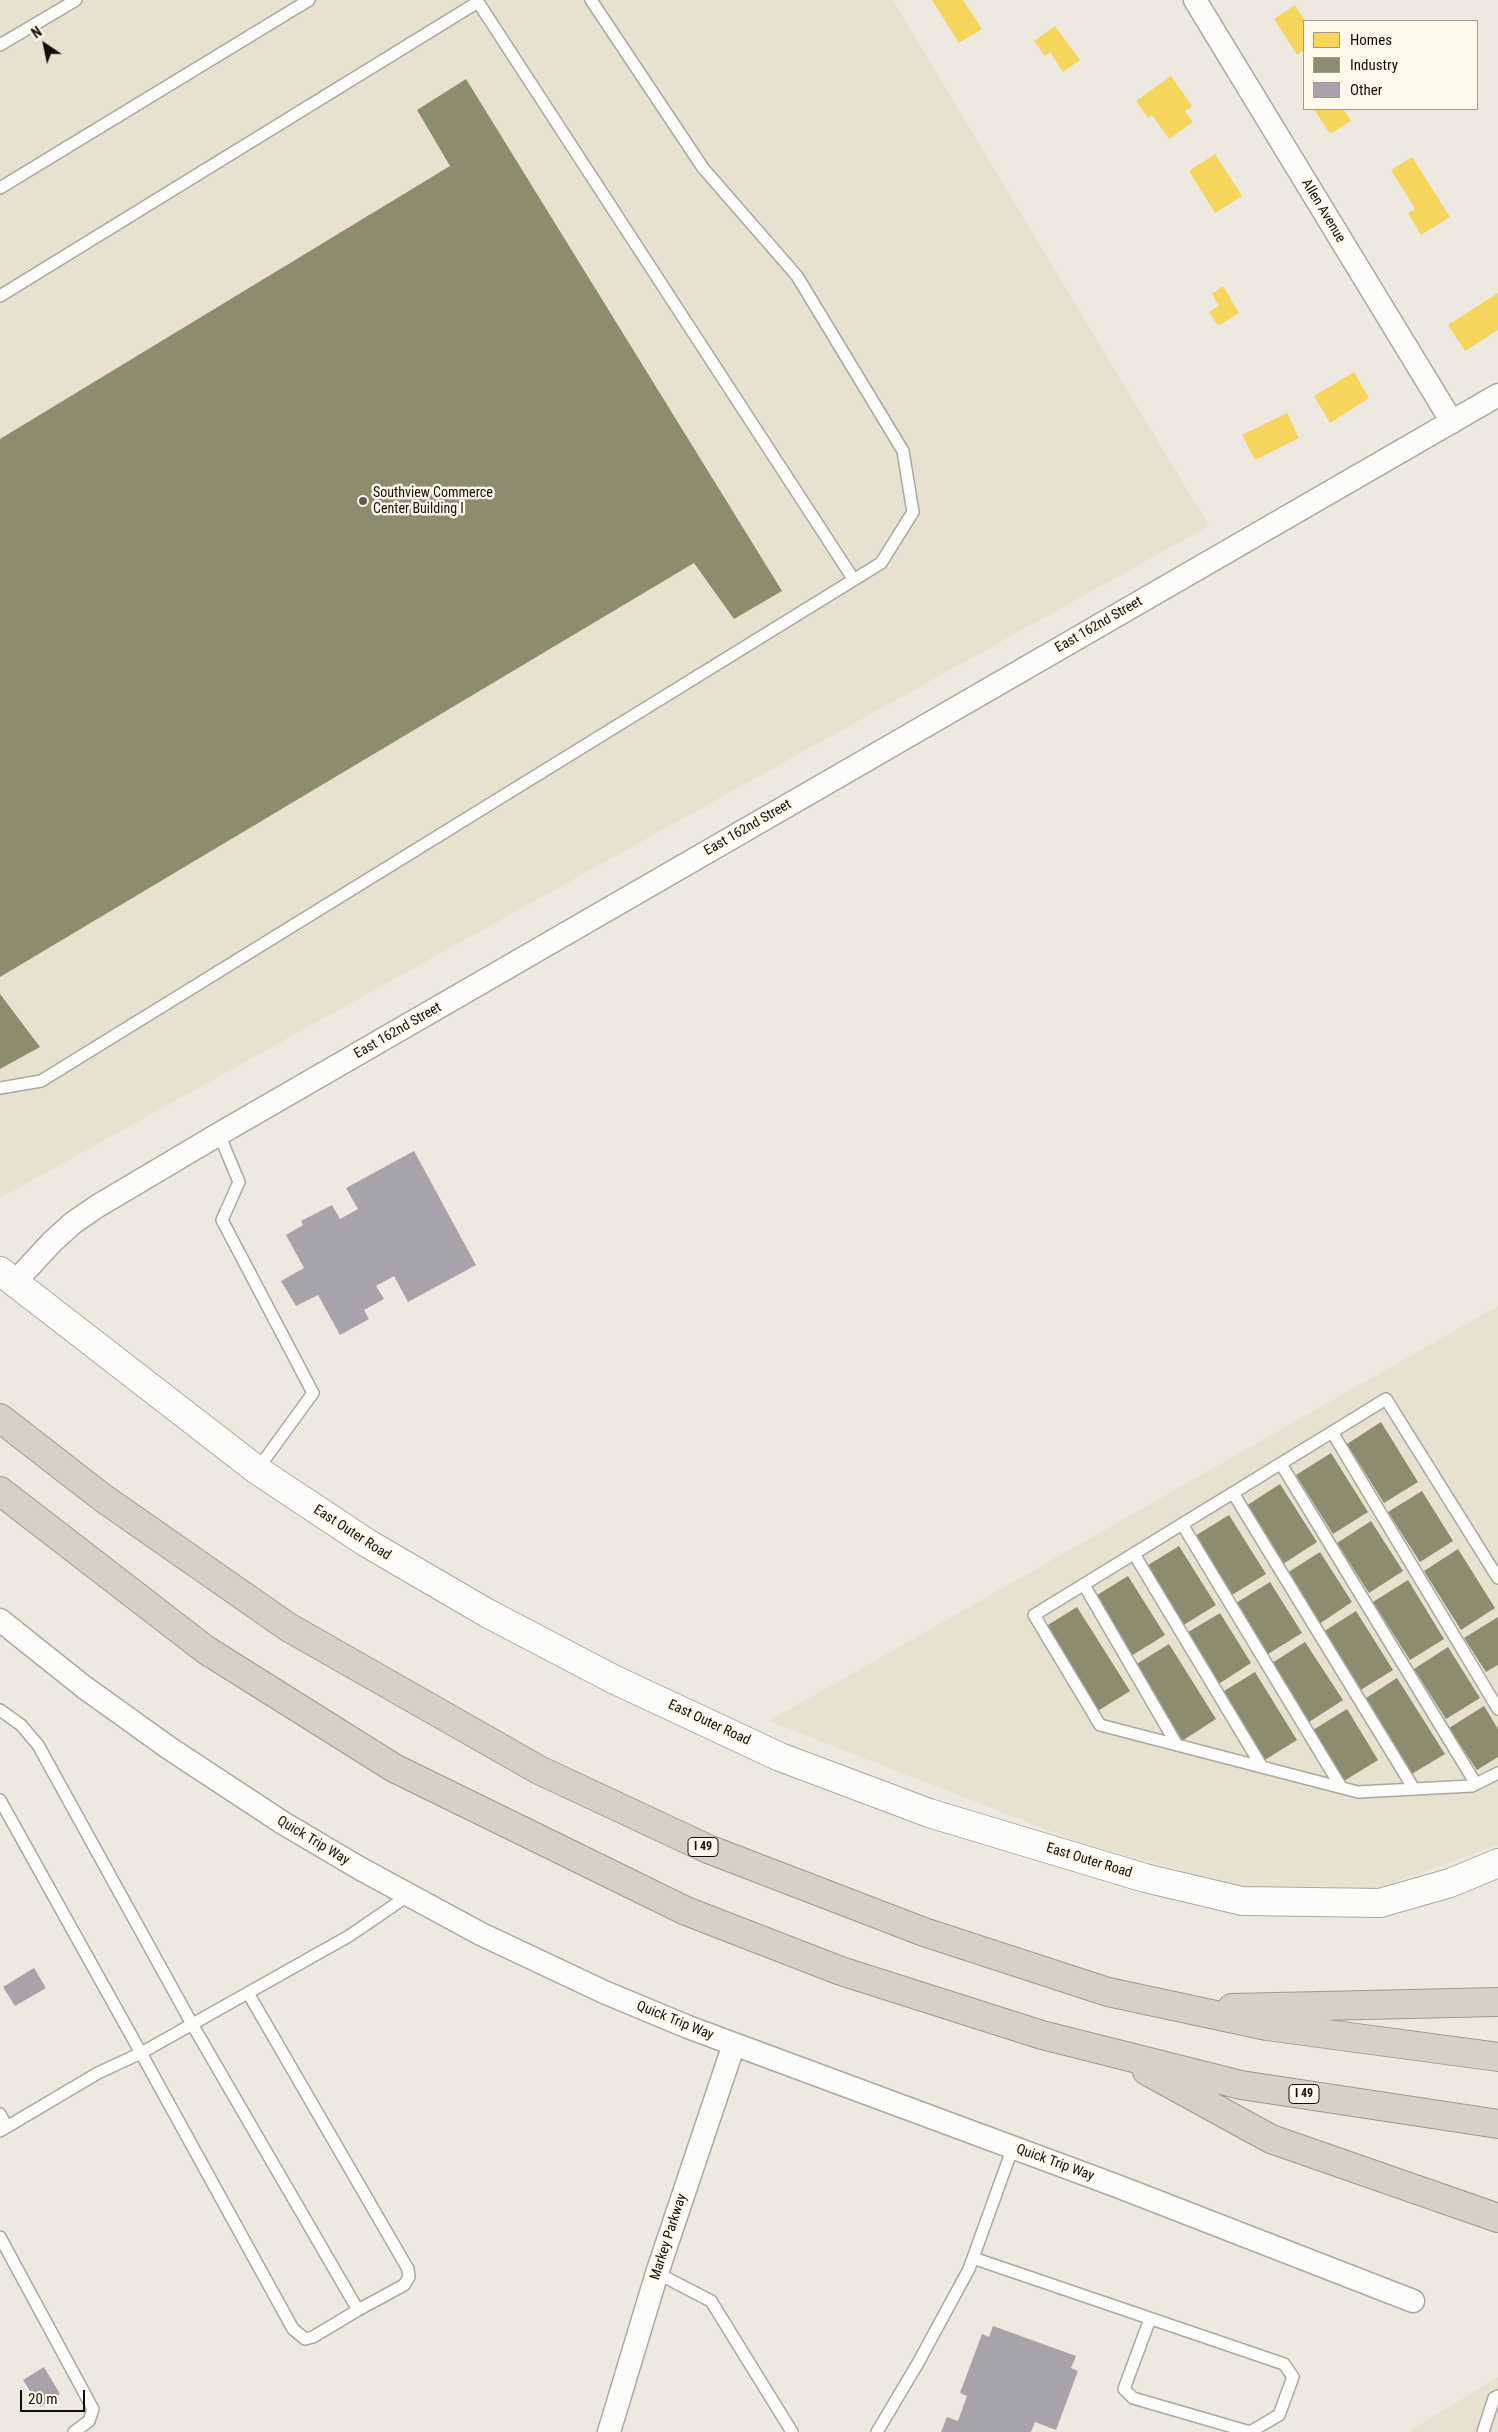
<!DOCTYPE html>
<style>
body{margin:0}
#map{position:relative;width:1498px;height:2432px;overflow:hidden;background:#ede9e0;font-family:"Roboto Condensed",sans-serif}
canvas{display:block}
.legend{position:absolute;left:1303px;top:20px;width:175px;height:90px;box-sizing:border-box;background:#fff9eb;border:1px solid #a09b91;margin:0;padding:6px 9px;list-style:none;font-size:15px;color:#120f0a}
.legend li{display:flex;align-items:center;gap:10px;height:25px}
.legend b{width:25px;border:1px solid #a09b91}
.north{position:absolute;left:20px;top:20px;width:50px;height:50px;-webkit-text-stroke:4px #fff9eb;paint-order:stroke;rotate:326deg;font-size:14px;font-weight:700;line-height:20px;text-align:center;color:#120f0a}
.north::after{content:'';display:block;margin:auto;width:18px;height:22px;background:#120f0a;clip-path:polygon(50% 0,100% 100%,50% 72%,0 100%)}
.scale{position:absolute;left:20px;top:2390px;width:65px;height:22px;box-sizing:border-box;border:2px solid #120f0a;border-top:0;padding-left:6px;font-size:15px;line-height:18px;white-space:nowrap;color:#120f0a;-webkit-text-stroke:4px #fff9eb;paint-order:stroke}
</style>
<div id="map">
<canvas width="1498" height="2432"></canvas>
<ul class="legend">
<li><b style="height:14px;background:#f6d55c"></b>Homes</li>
<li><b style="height:14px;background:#8c8c6e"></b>Industry</li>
<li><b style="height:14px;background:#a7a3ab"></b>Other</li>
</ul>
<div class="north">N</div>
<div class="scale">20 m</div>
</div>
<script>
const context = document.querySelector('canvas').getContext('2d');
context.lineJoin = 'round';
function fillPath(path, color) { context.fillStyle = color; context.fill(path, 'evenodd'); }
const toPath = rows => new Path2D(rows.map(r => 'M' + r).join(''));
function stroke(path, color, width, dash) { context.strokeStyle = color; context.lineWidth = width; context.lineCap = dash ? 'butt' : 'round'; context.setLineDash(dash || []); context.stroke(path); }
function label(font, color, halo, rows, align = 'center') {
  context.font = font + ' "Roboto Condensed",sans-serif'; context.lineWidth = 5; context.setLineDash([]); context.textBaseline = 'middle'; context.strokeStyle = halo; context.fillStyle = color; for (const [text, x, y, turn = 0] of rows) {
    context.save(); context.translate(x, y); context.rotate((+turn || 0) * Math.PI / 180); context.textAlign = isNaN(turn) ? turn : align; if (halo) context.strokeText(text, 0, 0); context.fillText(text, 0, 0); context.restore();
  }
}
const built = toPath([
 [0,0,893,0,1209,526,0,1198],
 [1498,1306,1498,1845,1378,1888,1247,1888,1081,1843,769,1721],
 [1498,2377,1498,2432,1408,2432]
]);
const homes = toPath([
 [932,0,963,0,982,29,959,43],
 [1295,5,1305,21,1304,50,1297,55,1274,19],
 [1055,26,1080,60,1063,72,1050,52,1045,56,1034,41],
 [1171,76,1192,106,1185,111,1193,122,1169,139,1152,115,1148,118,1136,101],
 [1314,109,1346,109,1344,110,1351,121,1330,134],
 [1215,154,1242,196,1215,213,1189,171],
 [1412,157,1450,217,1421,235,1408,213,1415,209,1391,170],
 [1223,286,1239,313,1218,326,1209,312,1219,306,1212,294],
 [1498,293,1498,330,1465,351,1448,325],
 [1354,372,1369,398,1330,423,1314,396],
 [1287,413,1299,438,1255,460,1242,435]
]);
const industry = toPath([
 [466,79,782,591,734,619,694,563,0,977,0,439,450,166,417,110],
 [0,994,40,1047,0,1069],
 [1381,1422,1418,1482,1384,1503,1347,1444],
 [1331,1453,1368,1512,1333,1534,1296,1475],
 [1280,1484,1317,1542,1283,1564,1246,1506],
 [1422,1491,1453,1541,1420,1562,1388,1512],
 [1229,1515,1266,1574,1232,1595,1195,1536],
 [1371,1521,1403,1571,1369,1593,1337,1543],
 [1179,1546,1216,1605,1182,1626,1145,1567],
 [1458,1549,1495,1608,1461,1630,1424,1571],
 [1320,1552,1352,1602,1319,1624,1287,1573],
 [1128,1576,1165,1635,1131,1656,1094,1597],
 [1408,1580,1444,1639,1410,1660,1373,1602],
 [1270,1582,1302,1633,1268,1654,1236,1603],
 [1077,1607,1130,1691,1096,1712,1043,1628],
 [1356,1611,1393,1670,1359,1691,1323,1632],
 [1220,1613,1251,1663,1217,1685,1185,1634],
 [1498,1617,1498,1665,1486,1672,1464,1638],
 [1305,1642,1343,1700,1309,1722,1272,1663],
 [1169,1644,1216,1719,1182,1741,1135,1665],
 [1448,1647,1480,1698,1446,1719,1414,1669],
 [1255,1672,1297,1740,1263,1761,1221,1693],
 [1397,1678,1445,1754,1410,1775,1363,1700],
 [1484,1706,1498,1729,1498,1757,1477,1770,1449,1728],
 [1347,1709,1378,1760,1344,1781,1313,1730]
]);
const building = toPath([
 [414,1151,476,1265,408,1302,394,1276,376,1286,384,1299,364,1310,369,1319,340,1335,318,1295,296,1306,281,1281,304,1268,286,1235,303,1225,301,1221,332,1205,340,1219,358,1209,346,1188],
 [34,1968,46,1988,15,2006,3,1987],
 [993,2326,1076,2356,1071,2368,1078,2371,1056,2430,1035,2422,1031,2432,941,2432,947,2417,958,2421,967,2396,960,2393,982,2334,989,2337],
 [44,2367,60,2394,40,2407,23,2380]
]);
const service = toPath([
 [0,45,76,0],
 [0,188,309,0],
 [0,296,478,2,854,580],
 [0,1088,41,1081,881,563,913,512,903,451,797,276,703,168,591,0],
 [219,1134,239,1182,222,1220,313,1393,257,1470],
 [1332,1432,1498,1709],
 [1281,1464,1476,1784],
 [1233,1493,1414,1789],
 [1182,1524,1341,1787],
 [1134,1554,1262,1767],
 [1498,1578,1386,1399,1034,1615,1100,1725,1358,1792,1472,1786,1498,1773],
 [1084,1585,1177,1745],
 [0,1710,21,1725,38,1745,192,2024,358,2310,404,2285,409,2277,408,2269,248,1993],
 [0,1800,141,2053,349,1936,409,1895],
 [0,2114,7,2127],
 [0,2131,98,2073,141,2053,293,2329,305,2339,313,2337,358,2310],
 [0,2237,93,2409,89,2421,74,2432],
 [973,2258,1284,2364,1293,2377,1279,2415,1250,2432,1133,2398,1124,2389,1150,2319],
 [657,2273,711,2301,792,2432],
 [877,2432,918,2363,969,2269,1013,2147],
 [1483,2432,1494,2398,1498,2396]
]);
const minor = toPath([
 [1195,0,1452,422],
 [15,1282,52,1242,73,1223,96,1207,219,1134,1498,395],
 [0,1620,84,1687,169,1748,283,1823,361,1869,481,1934,604,1992,688,2027,1117,2186,1413,2301],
 [609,2432,657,2273,734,2044]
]);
const tertiary = toPath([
 [0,1271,257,1470,367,1543,487,1613,613,1679,780,1757,929,1813,1145,1878,1242,1901,1380,1903,1450,1883,1498,1863]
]);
const motorway = toPath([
 [0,1418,103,1498,288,1627,539,1770,708,1849,924,1932,1108,1992,1267,2026,1498,2057],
 [0,1491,206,1650,394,1768,686,1911,841,1971,1042,2035,1241,2085,1498,2124],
 [1232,2008,1498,2002],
 [1147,2071,1271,2139,1498,2218]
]);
const markers = [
 [363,501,5,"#5f5b55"]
];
const shields = [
 [703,1847,30],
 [1304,2094,30]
];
const shieldNames = [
 ["I 49",703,1847],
 ["I 49",1304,2094]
];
const streetNames = [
 ["Allen Avenue",1323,211,59],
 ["East 162nd Street",1099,625,-30],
 ["East 162nd Street",748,828,-30],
 ["East 162nd Street",398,1031,-30],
 ["East Outer Road",352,1533,33],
 ["East Outer Road",709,1723,25],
 ["Quick Trip Way",313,1841,31],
 ["East Outer Road",1089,1861,17],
 ["Quick Trip Way",675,2021,22],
 ["Quick Trip Way",1055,2163,20],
 ["Markey Parkway",669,2237,-72]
];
const poiNames = [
 ["Southview Commerce",373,493],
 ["Center Building I",373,509]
];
fillPath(built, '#e8e1cf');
fillPath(homes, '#f6d55c');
fillPath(industry, '#8c8c6e');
fillPath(building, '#a7a3ab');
stroke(service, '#aba8a1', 14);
stroke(minor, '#aba8a1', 25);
stroke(tertiary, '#aba8a1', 30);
stroke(motorway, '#a29889', 30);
stroke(service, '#fcfcfa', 11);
stroke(minor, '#fcfcfa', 22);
stroke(tertiary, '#fcfcfa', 28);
stroke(motorway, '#d8d0c4', 28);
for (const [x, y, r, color] of markers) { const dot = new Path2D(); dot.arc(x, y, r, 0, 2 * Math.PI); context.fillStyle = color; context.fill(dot); stroke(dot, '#fff9eb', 2); }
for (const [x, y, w] of shields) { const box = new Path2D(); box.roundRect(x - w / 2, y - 9.5, w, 19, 4); context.fillStyle = '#fff9eb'; context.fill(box); stroke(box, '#120f0a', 1); }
label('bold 12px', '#120f0a', null, shieldNames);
label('14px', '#120f0a', '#fff9eb', streetNames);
label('14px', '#120f0a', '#fff9eb', poiNames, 'left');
</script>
